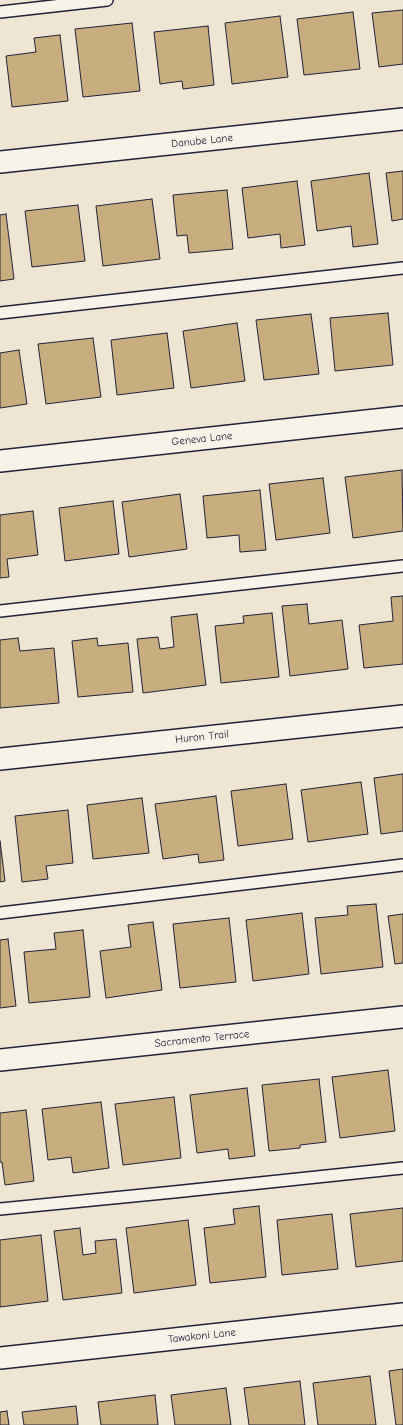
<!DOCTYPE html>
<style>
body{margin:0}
canvas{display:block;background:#eee5d3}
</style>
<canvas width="403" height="1425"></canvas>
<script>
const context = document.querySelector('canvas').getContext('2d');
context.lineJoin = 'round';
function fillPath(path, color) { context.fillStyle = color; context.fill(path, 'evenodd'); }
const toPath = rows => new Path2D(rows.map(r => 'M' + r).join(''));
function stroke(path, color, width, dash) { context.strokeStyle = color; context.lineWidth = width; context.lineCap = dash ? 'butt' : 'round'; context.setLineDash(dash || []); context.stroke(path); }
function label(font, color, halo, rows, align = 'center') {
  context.font = font + ' "Comic Neue",sans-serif'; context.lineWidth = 4; context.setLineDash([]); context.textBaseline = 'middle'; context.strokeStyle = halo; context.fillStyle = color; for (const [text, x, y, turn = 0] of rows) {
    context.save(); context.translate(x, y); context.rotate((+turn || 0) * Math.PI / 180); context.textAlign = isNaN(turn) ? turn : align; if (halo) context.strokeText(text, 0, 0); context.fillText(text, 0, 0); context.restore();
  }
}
const building = toPath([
 [403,10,403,64,379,67,372,13,403,10],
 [353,12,360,69,304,75,297,19,353,12],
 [280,16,288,77,232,84,225,23,280,16],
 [132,23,140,91,83,97,75,29,132,23],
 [208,26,214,85,183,89,182,81,160,84,154,32,208,26],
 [60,35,68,101,12,107,6,56,36,52,34,38,60,35],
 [403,171,403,219,392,221,386,173,403,171],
 [369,173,378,244,353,247,351,226,317,231,311,181,369,173],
 [297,181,305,245,281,248,280,234,248,238,242,188,297,181],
 [227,190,233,249,189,253,187,235,177,236,173,195,227,190],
 [152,199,160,259,103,266,96,206,152,199],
 [78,205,85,261,32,267,25,211,78,205],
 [6,214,14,279,0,281,0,215,6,214],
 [388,313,393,365,335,371,330,318,388,313],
 [311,314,319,374,264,380,256,320,311,314],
 [237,323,245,381,191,388,183,331,237,323],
 [167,333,174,388,117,395,111,340,167,333],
 [93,338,101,397,46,404,38,344,93,338],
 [19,350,27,404,0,408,0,353,19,350],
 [402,470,403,531,353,538,345,477,402,470],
 [323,478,330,533,276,540,269,484,323,478],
 [260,490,266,550,240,552,239,535,207,538,203,496,260,490],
 [180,494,187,549,129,557,122,502,180,494],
 [113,501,119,554,65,561,59,508,113,501],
 [33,511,38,555,7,559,9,577,0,578,0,515,33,511],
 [403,596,403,664,364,668,359,625,393,621,391,597,403,596],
 [307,604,309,624,342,620,348,669,290,676,282,606,307,604],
 [272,613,279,677,221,683,215,626,244,623,243,616,272,613],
 [197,614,206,685,143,693,137,639,158,637,160,649,174,647,171,617,197,614],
 [18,638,20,651,54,648,59,703,0,708,0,640,18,638],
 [97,638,98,646,128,643,133,692,78,697,72,641,97,638],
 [403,774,403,831,381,834,374,778,403,774],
 [361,782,368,834,308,842,301,790,361,782],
 [286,784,293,839,238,846,231,791,286,784],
 [216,796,224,860,199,863,198,854,163,859,155,804,216,796],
 [142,798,149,853,93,859,87,805,142,798],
 [68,810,73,863,46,866,48,879,22,882,15,816,68,810],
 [0,841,5,881,0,882,0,841],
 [376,904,383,967,321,974,315,918,348,915,347,906,376,904],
 [302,913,309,974,253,981,246,920,302,913],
 [403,914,403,963,395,964,388,916,403,914],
 [229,918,236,982,180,988,173,924,229,918],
 [153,922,162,990,106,998,100,951,131,947,128,925,153,922],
 [83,930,90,997,29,1003,24,952,56,949,54,933,83,930],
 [8,939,16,1006,0,1008,0,940,8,939],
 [388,1070,395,1131,340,1138,332,1077,388,1070],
 [319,1079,326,1142,300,1145,300,1148,269,1151,262,1085,319,1079],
 [247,1088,255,1156,229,1159,228,1149,197,1153,190,1095,247,1088],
 [174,1097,181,1158,123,1165,115,1104,174,1097],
 [101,1102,109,1168,73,1173,71,1157,48,1160,42,1109,101,1102],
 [26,1110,34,1181,5,1185,2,1162,0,1162,0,1113,26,1110],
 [259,1206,266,1277,210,1283,204,1228,235,1224,233,1209,259,1206],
 [403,1208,403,1261,356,1267,350,1214,403,1208],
 [332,1214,338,1269,282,1275,277,1220,332,1214],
 [188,1220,196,1285,134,1293,126,1228,188,1220],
 [80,1228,83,1255,96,1253,95,1241,116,1239,122,1293,63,1300,54,1231,80,1228],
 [41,1235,48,1301,0,1307,0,1240,41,1235],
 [403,1369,403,1425,396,1425,389,1371,403,1369],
 [370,1376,376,1425,318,1425,313,1383,370,1376],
 [300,1381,305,1425,249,1425,244,1388,300,1381],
 [226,1388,231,1425,175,1425,171,1395,226,1388],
 [155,1395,158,1425,101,1425,98,1402,155,1395],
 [76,1406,78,1425,24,1425,22,1412,76,1406],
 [7,1411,9,1425,0,1425,0,1412,7,1411]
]);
const service = toPath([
 [0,12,107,0],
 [0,313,403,268],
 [0,611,403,566],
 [0,913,403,865],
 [0,1209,174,1192,403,1168]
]);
const minor = toPath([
 [0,162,403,119],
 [0,461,403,417],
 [0,759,403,716],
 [0,1060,403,1017],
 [0,1358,403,1314]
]);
const streetNames = [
 ["Danube Lane",202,141,-6],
 ["Geneva Lane",202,439,-6],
 ["Huron Trail",202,737,-6],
 ["Sacramento Terrace",202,1039,-6],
 ["Tawakoni Lane",202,1336,-6]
];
fillPath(building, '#c8ae7f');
stroke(building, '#22223b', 1);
stroke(service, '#22223b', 14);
stroke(minor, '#22223b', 24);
stroke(service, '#f7f3e8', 11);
stroke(minor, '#f7f3e8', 21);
label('11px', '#22223b', '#f7f3e8', streetNames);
</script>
